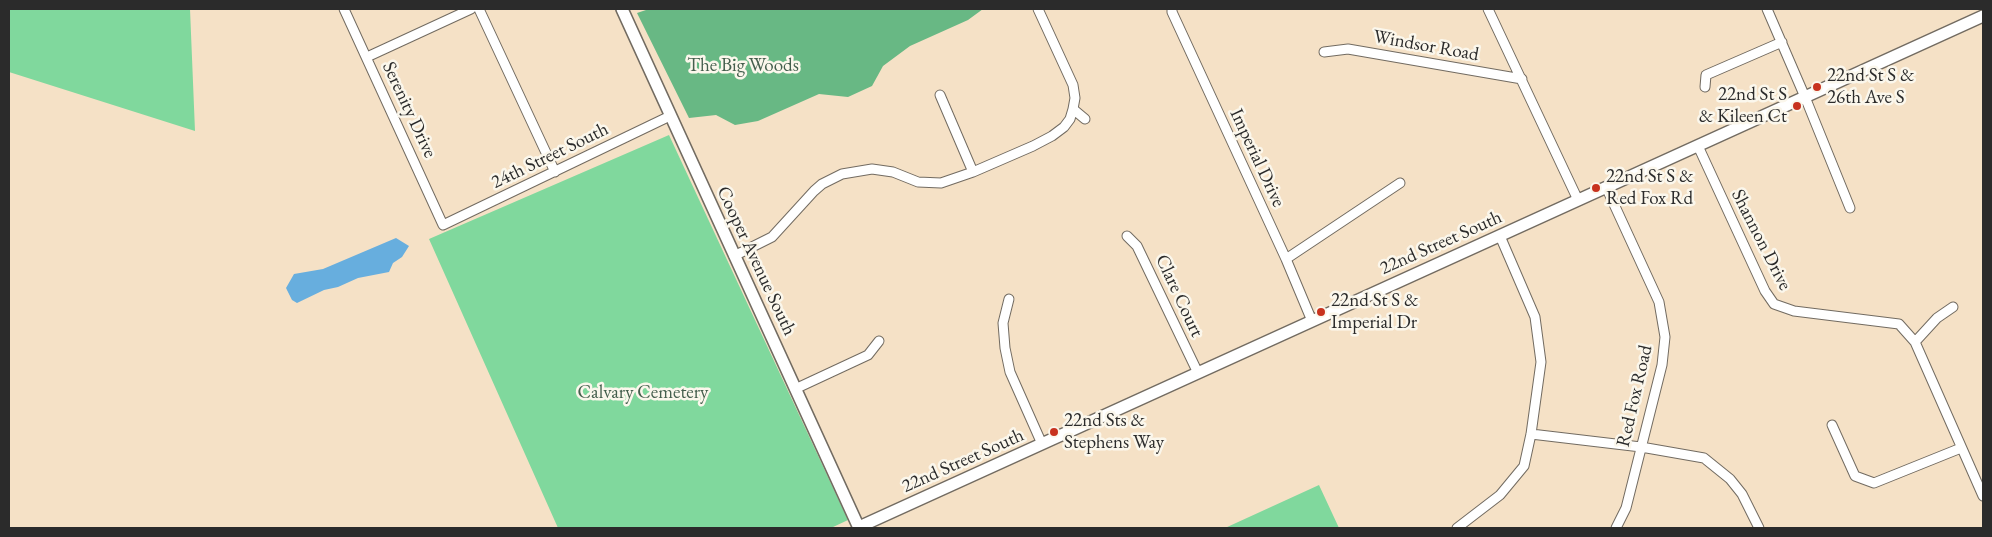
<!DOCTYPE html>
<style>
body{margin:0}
#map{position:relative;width:1992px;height:537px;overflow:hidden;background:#f5e1c6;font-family:"EB Garamond",serif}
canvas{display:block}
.frame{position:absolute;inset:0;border:10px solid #2b2b2b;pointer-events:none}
</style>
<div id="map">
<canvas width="1992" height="537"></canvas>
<div class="frame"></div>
</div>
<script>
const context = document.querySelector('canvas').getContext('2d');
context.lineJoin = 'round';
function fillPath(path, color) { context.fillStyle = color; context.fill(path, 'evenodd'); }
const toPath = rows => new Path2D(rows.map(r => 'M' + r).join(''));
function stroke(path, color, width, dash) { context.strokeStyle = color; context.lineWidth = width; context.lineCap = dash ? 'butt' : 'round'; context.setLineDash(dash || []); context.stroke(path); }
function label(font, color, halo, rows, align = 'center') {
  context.font = font + ' "EB Garamond",serif'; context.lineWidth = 5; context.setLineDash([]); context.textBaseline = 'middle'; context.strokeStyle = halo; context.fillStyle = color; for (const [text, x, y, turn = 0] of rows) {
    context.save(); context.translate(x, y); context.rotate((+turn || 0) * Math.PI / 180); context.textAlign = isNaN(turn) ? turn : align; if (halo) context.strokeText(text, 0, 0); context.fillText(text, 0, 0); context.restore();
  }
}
const green = toPath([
 [9,9,190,9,195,131,9,72],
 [669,135,848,520,831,528,558,528,429,239],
 [1319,485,1339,528,1225,528]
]);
const forest = toPath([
 [649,9,983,9,968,20,910,46,883,66,872,86,848,97,819,94,758,121,735,125,716,115,689,118,637,13]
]);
const water = toPath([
 [396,238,409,246,402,257,393,263,389,272,358,278,338,287,324,290,297,303,292,300,286,288,294,274,323,269]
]);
const minor = toPath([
 [344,9,443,225,670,116],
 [479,9,555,172],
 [1172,9,1172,12,1286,259,1312,321],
 [1488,9,1578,200],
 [1767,9,1805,97,1850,208],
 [1324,52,1348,49,1522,79],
 [367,57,471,9],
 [1705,87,1706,75,1782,42],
 [940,95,973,172],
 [1073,109,1085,119],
 [1698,146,1765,291,1774,304,1794,311,1899,324,1915,342,1983,496],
 [1607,189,1659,302,1665,337,1662,365,1626,508,1616,528],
 [1127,236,1137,246,1198,373],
 [734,256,772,237,814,191,822,184,842,174,872,169,893,172,918,182,941,183,973,172,1033,146,1052,136,1064,127,1070,119,1073,109,1075,98,1073,85,1038,9],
 [1286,259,1400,183],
 [1009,299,1003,323,1005,348,1010,372,1042,444],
 [1915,342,1937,318,1953,307],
 [795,389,868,355,879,341],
 [1832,425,1855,476,1874,483,1961,448],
 [1531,434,1641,447,1704,458,1730,479,1742,494,1759,528],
 [1457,528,1500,495,1524,466,1531,434,1541,362,1535,317,1500,236]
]);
const tertiary = toPath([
 [622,9,859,528],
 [859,527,1983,16]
]);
const markers = [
 [1817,87,5,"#c8321e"],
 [1797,106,5,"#c8321e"],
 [1596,188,5,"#c8321e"],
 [1321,312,5,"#c8321e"],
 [1054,432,5,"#c8321e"]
];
const streetNames = [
 ["Windsor Road",1426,46,10],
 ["Serenity Drive",409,110,65],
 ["24th Street South",550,156,-26],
 ["Imperial Drive",1257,158,65],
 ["Shannon Drive",1761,240,63],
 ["22nd Street South",1441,243,-24],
 ["Cooper Avenue South",756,261,65],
 ["Clare Court",1179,296,65],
 ["Red Fox Road",1635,396,-77],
 ["22nd Street South",963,461,-24]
];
const parkNames = [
 ["The Big Woods",743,66],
 ["Calvary Cemetery",643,393]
];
const poiNames = [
 ["22nd St S &",1827,76],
 ["26th Ave S",1827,98],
 ["22nd St S",1787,95,"right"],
 ["& Kileen Ct",1787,117,"right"],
 ["22nd St S &",1606,177],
 ["Red Fox Rd",1606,199],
 ["22nd St S &",1331,301],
 ["Imperial Dr",1331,323],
 ["22nd Sts &",1064,421],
 ["Stephens Way",1064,443]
];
fillPath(green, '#80d89d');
fillPath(forest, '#68b884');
fillPath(water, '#67aede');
stroke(minor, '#726b61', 11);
stroke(tertiary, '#726b61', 14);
stroke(minor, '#fff', 9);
stroke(tertiary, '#fff', 11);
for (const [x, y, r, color] of markers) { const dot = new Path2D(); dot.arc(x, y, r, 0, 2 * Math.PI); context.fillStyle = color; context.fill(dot); stroke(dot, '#fbf7ec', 2); }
label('19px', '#2b2b2b', '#fbf7ec', streetNames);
label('19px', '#445f4d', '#fbf7ec', parkNames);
label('19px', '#2b2b2b', '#fbf7ec', poiNames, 'left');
</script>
